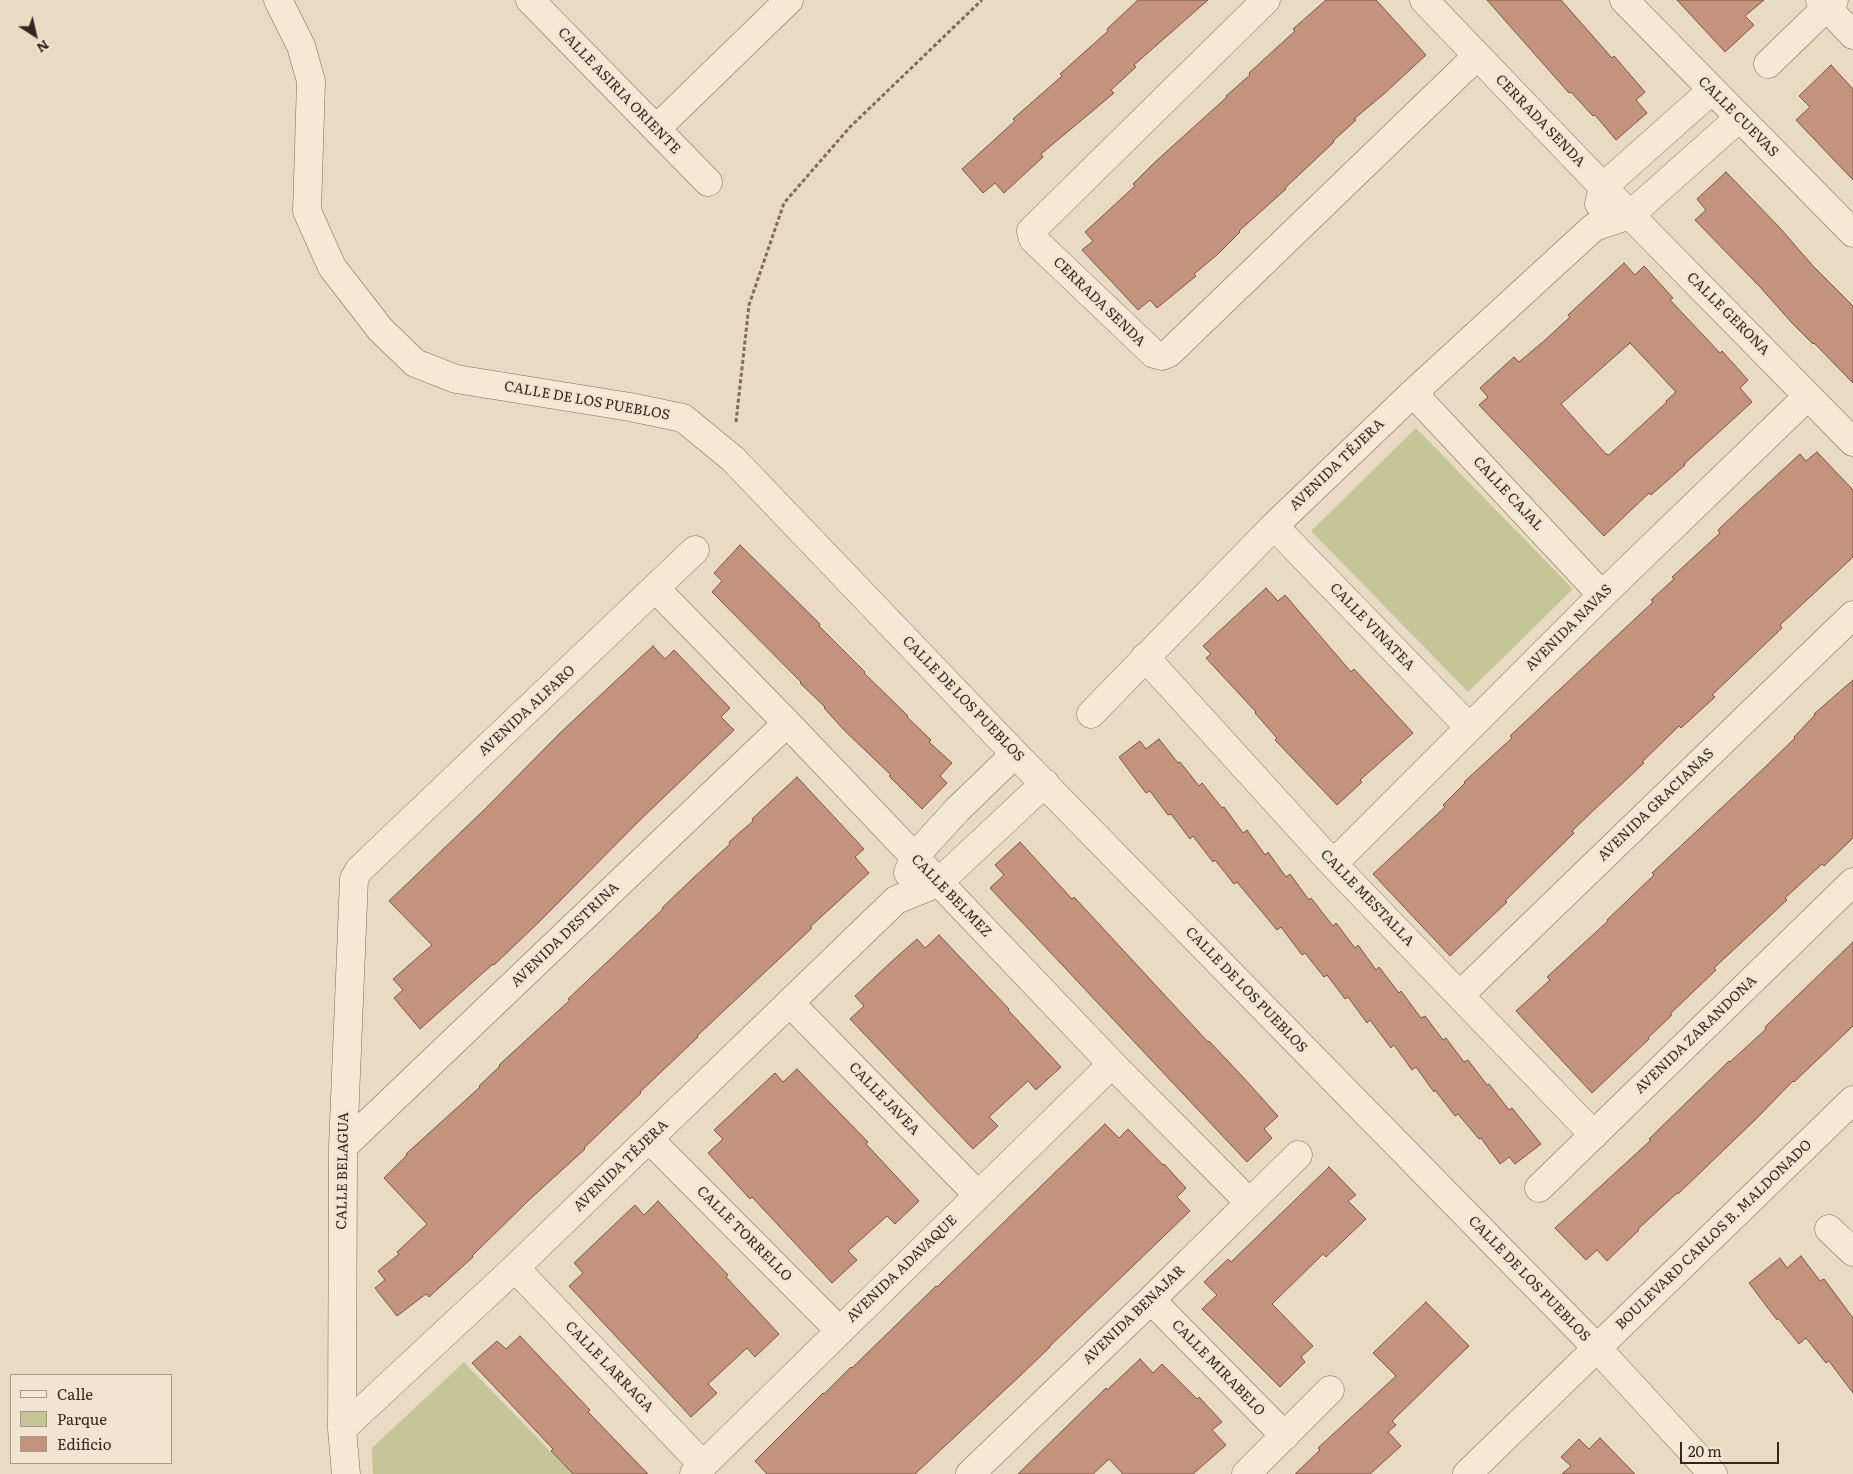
<!DOCTYPE html>
<meta charset="utf-8">
<style>
body{margin:0}
#map{position:relative;width:1853px;height:1474px;overflow:hidden;background:#e9dac3;font-family:Literata,serif}
canvas{display:block}
.legend{position:absolute;left:10px;top:1374px;width:162px;height:90px;box-sizing:border-box;background:#f1e5d2;border:1px solid #a5998a;margin:0;padding:6px 9px;list-style:none;font-size:15px;color:#33261e}
.legend li{display:flex;align-items:center;gap:10px;height:25px}
.legend b{width:25px;border:1px solid #a5998a}
.north{position:absolute;left:10px;top:10px;width:50px;height:50px;-webkit-text-stroke:4px #f1e5d2;paint-order:stroke;rotate:145deg;font-size:14px;font-weight:700;line-height:20px;text-align:center;color:#33261e}
.north::after{content:'';display:block;margin:auto;width:18px;height:22px;background:#33261e;clip-path:polygon(50% 0,100% 100%,50% 72%,0 100%)}
.scale{position:absolute;left:1680px;top:1442px;width:99px;height:22px;box-sizing:border-box;border:2px solid #33261e;border-top:0;padding-left:6px;font-size:15px;line-height:18px;white-space:nowrap;color:#33261e;-webkit-text-stroke:4px #f1e5d2;paint-order:stroke}
</style>
<div id="map">
<canvas width="1853" height="1474"></canvas>
<ul class="legend">
<li><b style="height:6px;background:#f5e8d5"></b>Calle</li>
<li><b style="height:14px;background:#c5c698"></b>Parque</li>
<li><b style="height:14px;background:#c3937d"></b>Edificio</li>
</ul>
<div class="north">N</div>
<div class="scale">20 m</div>
</div>
<script>
const context = document.querySelector('canvas').getContext('2d');
context.lineJoin = 'round';
function fillPath(path, color) { context.fillStyle = color; context.fill(path, 'evenodd'); }
const toPath = rows => new Path2D(rows.map(r => 'M' + r).join(''));
function stroke(path, color, width, dash) { context.strokeStyle = color; context.lineWidth = width; context.lineCap = dash ? 'butt' : 'round'; context.setLineDash(dash || []); context.stroke(path); }
function label(font, color, halo, rows, align = 'center') {
  context.font = font + ' Literata,serif'; context.lineWidth = 5; context.setLineDash([]); context.textBaseline = 'middle'; context.strokeStyle = halo; context.fillStyle = color; for (const [text, x, y, turn = 0] of rows) {
    context.save(); context.translate(x, y); context.rotate((+turn || 0) * Math.PI / 180); context.textAlign = isNaN(turn) ? turn : align; if (halo) context.strokeText(text, 0, 0); context.fillText(text, 0, 0); context.restore();
  }
}
const green = toPath([
 [1416,428,1573,589,1468,692,1311,531],
 [464,1362,572,1474,373,1474,372,1448]
]);
const building = toPath([
 [1138,0,1208,0,1134,65,1136,67,1111,90,1114,93,1041,154,1043,157,1004,193,995,183,983,193,962,169,1015,121,1013,119,1062,76,1060,74,1108,31,1107,29,1138,0],
 [1326,0,1376,0,1426,55,1385,93,1354,119,1356,120,1333,141,1334,142,1285,188,1286,189,1239,231,1240,232,1218,254,1194,274,1196,276,1157,308,1150,300,1138,310,1082,250,1093,241,1085,232,1135,186,1133,184,1155,162,1227,97,1226,96,1250,75,1249,73,1295,31,1293,29,1326,0],
 [1487,0,1561,0,1612,58,1614,56,1645,92,1636,100,1647,113,1616,140,1595,115,1593,116,1571,92,1569,93,1487,0],
 [1677,0,1764,0,1745,16,1754,25,1725,52,1677,0],
 [1831,65,1853,89,1853,180,1796,120,1810,107,1799,96,1831,65],
 [1726,172,1780,228,1813,266,1853,306,1853,383,1814,343,1813,344,1792,323,1761,288,1695,220,1706,210,1697,199,1726,172],
 [1624,263,1635,275,1644,266,1673,298,1670,300,1720,353,1722,351,1748,380,1740,388,1752,402,1684,464,1685,465,1651,495,1649,493,1604,536,1479,405,1488,397,1480,388,1514,357,1519,362,1544,341,1570,317,1568,315,1624,263],
 [1630,343,1676,392,1666,401,1667,402,1609,455,1606,454,1561,404,1630,343],
 [1817,452,1853,490,1853,557,1780,625,1782,628,1712,695,1715,697,1681,728,1679,726,1642,762,1644,763,1596,808,1572,831,1574,833,1505,901,1507,902,1450,956,1373,874,1445,807,1443,805,1465,783,1464,782,1512,738,1510,736,1653,602,1651,600,1674,579,1672,577,1720,533,1718,530,1740,509,1800,454,1806,461,1817,452],
 [740,545,820,624,819,626,865,672,864,673,908,716,907,717,931,740,929,742,952,763,940,776,947,783,922,809,889,776,891,775,845,731,824,708,825,707,800,683,801,682,712,592,722,581,714,573,740,545],
 [1266,588,1278,601,1285,595,1351,672,1354,669,1413,733,1360,780,1362,782,1337,805,1275,740,1277,738,1255,713,1256,712,1206,658,1211,654,1203,646,1266,588],
 [653,646,665,659,674,650,730,708,721,717,734,730,640,820,539,922,494,965,493,964,420,1029,394,998,403,990,393,979,432,945,389,901,485,809,561,732,653,646],
 [1853,680,1853,838,1824,866,1822,864,1785,898,1787,900,1714,968,1716,970,1670,1014,1672,1015,1648,1038,1649,1039,1592,1093,1516,1011,1550,980,1547,977,1608,921,1607,920,1654,875,1652,873,1764,768,1795,738,1794,737,1815,715,1814,714,1853,680],
 [1159,739,1178,763,1180,762,1199,786,1202,783,1222,808,1224,807,1243,833,1247,830,1265,855,1268,852,1286,877,1290,874,1309,900,1311,898,1333,926,1336,923,1355,948,1358,945,1376,970,1379,967,1399,993,1401,991,1421,1018,1425,1016,1443,1040,1446,1038,1464,1062,1468,1060,1487,1085,1489,1084,1509,1110,1512,1108,1541,1144,1515,1164,1509,1157,1500,1164,1481,1138,1479,1139,1458,1114,1455,1116,1435,1090,1434,1092,1416,1067,1412,1070,1394,1045,1391,1048,1370,1020,1367,1023,1348,997,1345,999,1327,975,1324,977,1305,953,1302,955,1281,927,1277,930,1237,882,1234,884,1215,860,1213,862,1193,836,1190,839,1171,814,1168,815,1150,791,1146,793,1119,757,1140,741,1146,749,1159,739],
 [797,777,864,849,855,857,869,873,810,927,812,928,697,1036,698,1037,640,1092,641,1093,584,1148,585,1149,529,1200,472,1256,473,1257,429,1297,426,1294,397,1316,375,1288,385,1280,378,1271,399,1254,397,1252,427,1224,384,1178,407,1155,406,1154,480,1087,479,1086,500,1066,499,1065,570,1000,568,999,663,909,662,908,690,881,730,844,729,842,753,821,752,819,797,777],
 [1020,842,1072,899,1074,897,1208,1042,1209,1041,1242,1076,1278,1116,1264,1129,1272,1138,1247,1162,990,888,1004,875,995,865,1020,842],
 [939,935,1009,1009,1008,1010,1061,1067,1036,1090,1028,1081,989,1117,998,1126,973,1149,850,1019,864,1006,855,996,891,962,917,939,925,948,939,935],
 [1853,942,1853,1026,1794,1082,1793,1081,1756,1119,1678,1194,1677,1193,1638,1229,1639,1230,1607,1261,1597,1250,1586,1260,1555,1228,1651,1140,1649,1139,1729,1061,1730,1062,1766,1029,1765,1027,1853,942],
 [797,1069,868,1142,866,1144,919,1201,895,1224,887,1216,848,1251,857,1260,832,1283,752,1197,750,1199,708,1153,723,1139,714,1130,775,1073,783,1082,797,1069],
 [1105,1124,1119,1138,1128,1129,1163,1165,1164,1164,1186,1188,1177,1197,1190,1211,1050,1346,1050,1347,1022,1374,915,1474,767,1474,755,1461,823,1393,824,1394,851,1367,852,1368,936,1286,937,1287,1105,1124],
 [1329,1167,1356,1195,1348,1201,1366,1219,1326,1257,1323,1254,1272,1304,1313,1346,1301,1357,1305,1362,1280,1387,1202,1309,1217,1295,1204,1282,1228,1259,1231,1262,1329,1167],
 [658,1201,728,1275,726,1277,779,1334,755,1357,747,1348,708,1384,717,1393,691,1417,569,1286,583,1273,574,1263,635,1205,644,1215,658,1201],
 [1801,1256,1820,1281,1824,1279,1853,1318,1853,1393,1829,1361,1826,1363,1806,1338,1799,1344,1778,1318,1777,1320,1749,1283,1780,1258,1787,1268,1801,1256],
 [1426,1302,1469,1346,1392,1421,1396,1425,1388,1432,1401,1446,1370,1474,1295,1474,1320,1450,1318,1448,1396,1376,1373,1353,1426,1302],
 [520,1336,590,1410,588,1412,648,1474,573,1474,551,1451,553,1449,472,1363,497,1341,506,1349,520,1336],
 [1140,1359,1153,1373,1162,1364,1197,1399,1199,1397,1222,1422,1212,1430,1226,1445,1193,1474,1123,1474,1109,1459,1093,1474,1018,1474,1106,1388,1107,1390,1140,1359],
 [1600,1438,1635,1474,1562,1474,1571,1466,1561,1457,1579,1439,1589,1449,1600,1438]
]);
const path = toPath([
 [736,422,749,305,784,203,850,127,982,0]
]);
const minor = toPath([
 [278,0,301,46,311,81,307,211,332,267,380,329,415,363,456,379,630,407,683,418,733,459,1015,754,1597,1348,1713,1474],
 [530,0,708,182],
 [1266,0,1031,231,1033,239,1154,354,1162,356,1169,353,1477,56],
 [1424,0,1630,215,1853,442],
 [1624,0,1853,233],
 [1820,0,1853,35],
 [1768,64,1834,0],
 [656,129,789,0],
 [1599,204,1603,187,1712,90],
 [1413,393,1602,595],
 [1274,526,1469,727],
 [656,589,787,723,1112,1064,1249,1202],
 [1145,657,1333,864,1594,1135],
 [1091,714,1274,526,1413,393,1594,227,1630,215,1739,118],
 [1333,864,1602,595,1808,396],
 [908,873,914,857,958,809,1015,754],
 [1460,995,1853,615],
 [791,1004,978,1195],
 [649,1139,839,1330],
 [343,1147,787,723],
 [1539,1188,1853,882],
 [1829,1229,1853,1252],
 [515,1268,703,1465],
 [1151,1300,1285,1436],
 [342,1429,515,1268,896,900,938,883,1045,783],
 [346,1474,342,1429,343,1147,354,879,359,870,695,550],
 [694,1474,1112,1064],
 [970,1474,1151,1300,1298,1155],
 [1246,1474,1330,1390],
 [1467,1474,1853,1100]
]);
const streetNames = [
 ["CALLE ASIRIA ORIENTE",619,91,46],
 ["CALLE CUEVAS",1738,117,45],
 ["CERRADA SENDA",1540,121,46],
 ["CERRADA SENDA",1099,302,44],
 ["CALLE GERONA",1728,314,45],
 ["CALLE DE LOS PUEBLOS",587,401,10],
 ["AVENIDA TÉJERA",1337,465,-44],
 ["CALLE CAJAL",1508,494,47],
 ["CALLE VINATEA",1372,627,46],
 ["AVENIDA NAVAS",1569,628,-45],
 ["CALLE DE LOS PUEBLOS",963,699,46],
 ["AVENIDA ALFARO",527,711,-43],
 ["AVENIDA GRACIANAS",1656,805,-44],
 ["CALLE BELMEZ",951,896,46],
 ["CALLE MESTALLA",1367,898,46],
 ["AVENIDA DESTRINA",565,935,-44],
 ["CALLE DE LOS PUEBLOS",1246,990,46],
 ["AVENIDA ZARANDONA",1696,1035,-44],
 ["CALLE JAVEA",884,1099,46],
 ["AVENIDA TÉJERA",621,1166,-44],
 ["CALLE BELAGUA",343,1171,-89],
 ["CALLE TORRELLO",744,1234,45],
 ["BOULEVARD CARLOS B. MALDONADO",1714,1235,-44],
 ["AVENIDA ADAVAQUE",902,1269,-44],
 ["CALLE DE LOS PUEBLOS",1529,1279,46],
 ["AVENIDA BENAJAR",1134,1315,-44],
 ["CALLE LARRAGA",609,1367,46],
 ["CALLE MIRABELO",1218,1368,46]
];
fillPath(green, '#c5c698');
fillPath(building, '#c3937d');
stroke(building, '#7e5544', 1);
stroke(minor, '#816c5c', 29);
stroke(path, '#816c5c', 3, [4, 2.5]);
stroke(minor, '#f5e8d5', 28);
label('14px', '#33261e', '#f1e5d2', streetNames);
</script>
